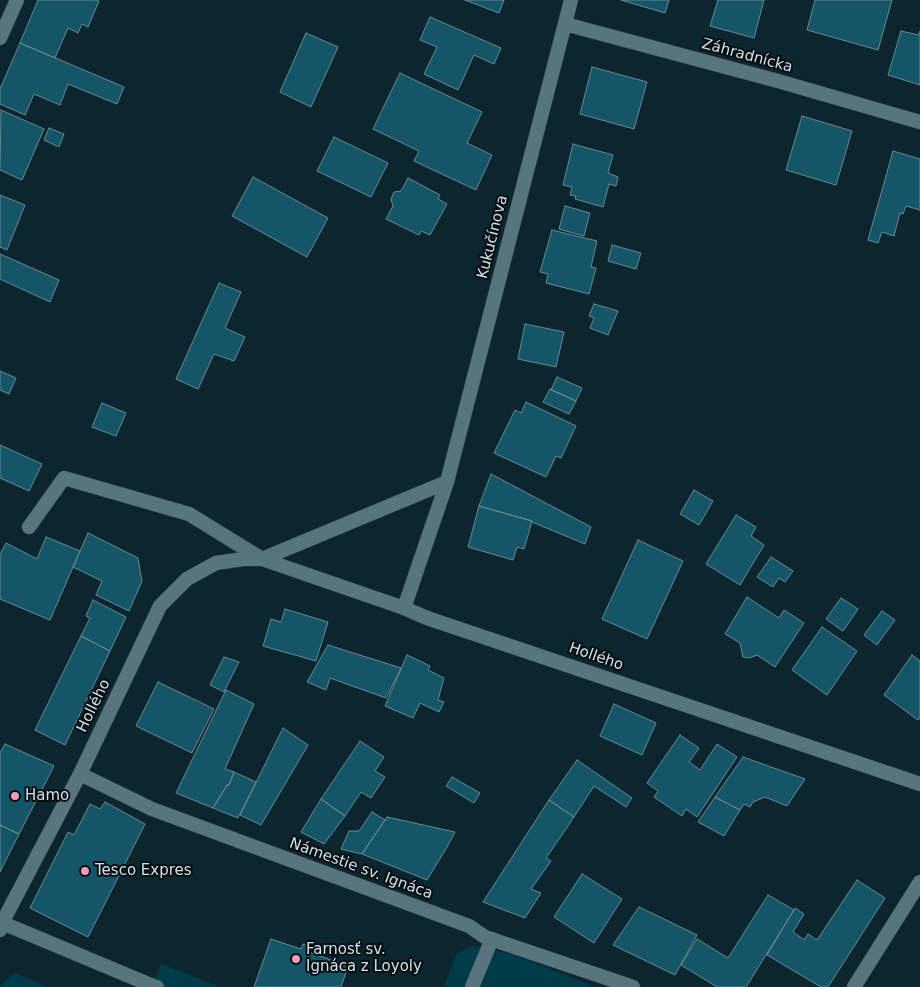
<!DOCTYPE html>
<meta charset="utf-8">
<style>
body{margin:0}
canvas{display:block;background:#0b262e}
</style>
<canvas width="920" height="987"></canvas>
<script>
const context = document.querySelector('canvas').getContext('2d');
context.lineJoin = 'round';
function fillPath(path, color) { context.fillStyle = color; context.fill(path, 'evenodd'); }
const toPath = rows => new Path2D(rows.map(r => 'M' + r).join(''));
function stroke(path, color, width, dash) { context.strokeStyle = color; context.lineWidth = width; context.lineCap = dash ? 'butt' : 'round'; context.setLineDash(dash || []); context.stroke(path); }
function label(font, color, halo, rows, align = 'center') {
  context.font = font + ' "DejaVu Sans",sans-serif'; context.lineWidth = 4; context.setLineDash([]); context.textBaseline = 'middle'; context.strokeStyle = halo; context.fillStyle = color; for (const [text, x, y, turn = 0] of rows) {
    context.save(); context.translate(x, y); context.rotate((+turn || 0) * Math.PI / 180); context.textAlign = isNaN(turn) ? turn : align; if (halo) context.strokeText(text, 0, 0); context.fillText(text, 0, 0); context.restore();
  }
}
const green = toPath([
 [474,946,515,955,596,987,444,987,457,953],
 [161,964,221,987,152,987],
 [15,972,47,987,0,987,0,986]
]);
const building = toPath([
 [38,0,97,0,99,1,88,27,82,24,78,33,68,28,55,58,20,43,38,0],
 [465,0,504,0,499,13,465,0],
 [621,0,669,0,665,13,621,0],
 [718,0,764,0,754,38,710,26,718,0],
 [815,0,892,0,878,50,807,30,815,0],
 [430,17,501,48,494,64,474,55,458,90,424,74,437,47,420,40,430,17],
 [901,31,919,35,920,31,920,85,888,75,901,31],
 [306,33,338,47,311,107,280,92,306,33],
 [20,43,124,87,117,104,68,84,60,105,34,94,25,115,0,104,0,89,20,43],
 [592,67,647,82,634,129,580,114,592,67],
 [400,73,482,112,467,143,492,155,476,190,414,161,419,151,373,129,400,73],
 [1,110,44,129,22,180,0,170,1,110],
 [802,116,852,131,836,185,786,170,802,116],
 [49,128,64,134,59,147,44,140,49,128],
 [334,137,388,163,371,197,317,171,334,137],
 [573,144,613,155,608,173,618,177,616,186,609,184,603,207,575,199,576,196,570,195,572,187,563,185,573,144],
 [893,151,920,159,920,210,906,206,903,214,900,213,894,236,882,232,878,243,868,240,893,151],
 [253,177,328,218,307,257,232,216,253,177],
 [408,178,440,195,438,199,447,204,430,235,421,231,419,235,386,219,393,206,391,199,394,192,401,191,408,178],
 [0,195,25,205,7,250,0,247,0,195],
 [565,206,590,213,584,236,559,229,565,206],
 [552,230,597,241,591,267,596,268,589,294,546,283,548,274,540,272,552,230],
 [612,245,641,253,636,269,608,261,612,245],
 [0,254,59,280,50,302,0,279,0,254],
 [219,283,241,292,225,328,245,337,234,361,214,354,198,389,176,379,219,283],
 [594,304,618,311,608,335,590,328,594,318,589,316,594,304],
 [525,324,564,332,556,367,518,359,525,324],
 [0,371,16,378,9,394,0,390,0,371],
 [557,377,582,388,576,401,551,390,557,377],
 [550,389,576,401,569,414,543,402,550,389],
 [526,402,576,426,561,458,556,456,546,477,494,453,515,410,521,413,526,402],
 [102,403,126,413,116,436,92,427,102,403],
 [0,445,42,464,29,491,0,478,0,445],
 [491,474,591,527,585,544,532,522,532,521,479,506,491,474],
 [694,490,713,501,699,525,680,514,694,490],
 [479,506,532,521,524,549,517,547,513,560,468,547,479,506],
 [736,515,756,527,751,536,764,545,740,585,706,564,736,515],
 [88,533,138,558,142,581,129,611,96,595,102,581,73,567,88,533],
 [46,537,80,551,50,620,0,599,0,555,6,543,37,559,46,537],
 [638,540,683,561,647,639,602,619,638,540],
 [771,557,793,571,785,582,779,578,773,587,757,577,771,557],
 [747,597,779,618,784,610,804,623,775,667,757,655,749,658,743,657,740,643,725,634,747,597],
 [841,598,858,609,843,631,826,619,841,598],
 [93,600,126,617,110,651,81,636,90,618,86,616,93,600],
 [285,609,328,622,316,661,263,646,271,619,281,622,285,609],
 [882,611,895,620,877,645,864,635,882,611],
 [822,627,857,651,827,695,792,670,822,627],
 [81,636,110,651,65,745,35,730,81,636],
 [328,645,401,668,386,698,330,678,326,690,307,682,328,645],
 [407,655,430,666,428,670,444,678,438,700,444,702,439,712,420,703,413,718,385,706,407,655],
 [912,655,920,661,920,718,918,720,884,695,912,655],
 [224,657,239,662,224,692,210,685,224,657],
 [158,682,214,709,192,753,136,726,158,682],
 [226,690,254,704,225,769,234,772,229,785,227,785,213,808,176,793,226,690],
 [614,704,656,723,642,755,600,736,614,704],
 [283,728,308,745,261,825,240,815,283,728],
 [680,735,699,748,689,762,700,770,717,744,737,757,697,817,686,809,682,816,654,797,658,791,647,783,680,735],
 [360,741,384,757,375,771,385,777,371,798,361,792,345,816,321,799,360,741],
 [5,744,54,766,19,834,0,825,0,753,5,744],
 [743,757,805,779,787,806,765,797,753,802,750,807,744,804,740,810,715,797,743,757],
 [577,760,632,798,626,807,594,786,574,817,549,800,577,760],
 [234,772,256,782,238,818,213,808,227,785,229,785,234,772],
 [452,777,480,793,474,803,446,786,452,777],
 [715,797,740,810,724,836,698,822,715,797],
 [321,799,345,816,324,844,301,832,321,799],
 [549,800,574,817,546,858,551,861,531,889,541,893,525,918,483,902,549,800],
 [105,802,145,824,88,937,30,908,68,832,74,835,90,804,100,809,105,802],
 [372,812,385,820,362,854,341,849,349,831,359,831,372,812],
 [387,817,455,832,447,847,427,880,362,854,387,817],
 [0,825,19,834,0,872,0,825],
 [582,874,622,899,594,943,554,917,582,874],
 [857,880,885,898,828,987,821,987,767,955,795,908,804,914,793,932,804,940,808,934,817,940,857,880],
 [768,895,794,910,746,987,717,987,681,965,697,939,728,958,768,895],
 [639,907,697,935,675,975,613,945,639,907],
 [271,939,301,949,303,944,311,946,309,952,348,966,341,987,254,987,271,939]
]);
const service = toPath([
 [29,527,64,478,189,514,262,559],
 [80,774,152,809,469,926,485,937,633,987],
 [0,922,153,986]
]);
const pedestrian = toPath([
 [153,986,157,987],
 [472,987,492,939]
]);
const minor = toPath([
 [565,24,778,81,920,122],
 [0,38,17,0],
 [262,559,404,608,427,618,920,784],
 [404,608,447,482,571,0],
 [0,930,2,923,80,774,160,606,187,579,216,563,243,559,262,559,447,482],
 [854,987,920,882]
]);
const markers = [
 [15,796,5,"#ef9ab9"],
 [85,871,5,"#ef9ab9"],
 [296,959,5,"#ef9ab9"]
];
const streetNames = [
 ["Záhradnícka",747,56,15],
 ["Kukučínova",493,237,-76],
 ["Hollého",596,657,19],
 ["Hollého",94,706,-64],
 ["Námestie sv. Ignáca",361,869,20]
];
const poiNames = [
 ["Hamo",25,796],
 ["Tesco Expres",95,871],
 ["Farnosť sv.",306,950],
 ["Ignáca z Loyoly",306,967]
];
fillPath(green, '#003b4a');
fillPath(building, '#145567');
stroke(building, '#6b8892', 1);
stroke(service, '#324148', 15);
stroke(pedestrian, '#324148', 15);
stroke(minor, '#324148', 15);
stroke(service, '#58757e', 14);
stroke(pedestrian, '#58757e', 14);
stroke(minor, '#58757e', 14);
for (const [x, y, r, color] of markers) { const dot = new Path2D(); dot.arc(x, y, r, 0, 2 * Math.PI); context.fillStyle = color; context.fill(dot); stroke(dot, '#040d11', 2); }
label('15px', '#d2e1e6', '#040d11', streetNames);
label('15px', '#d2e1e6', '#040d11', poiNames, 'left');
</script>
